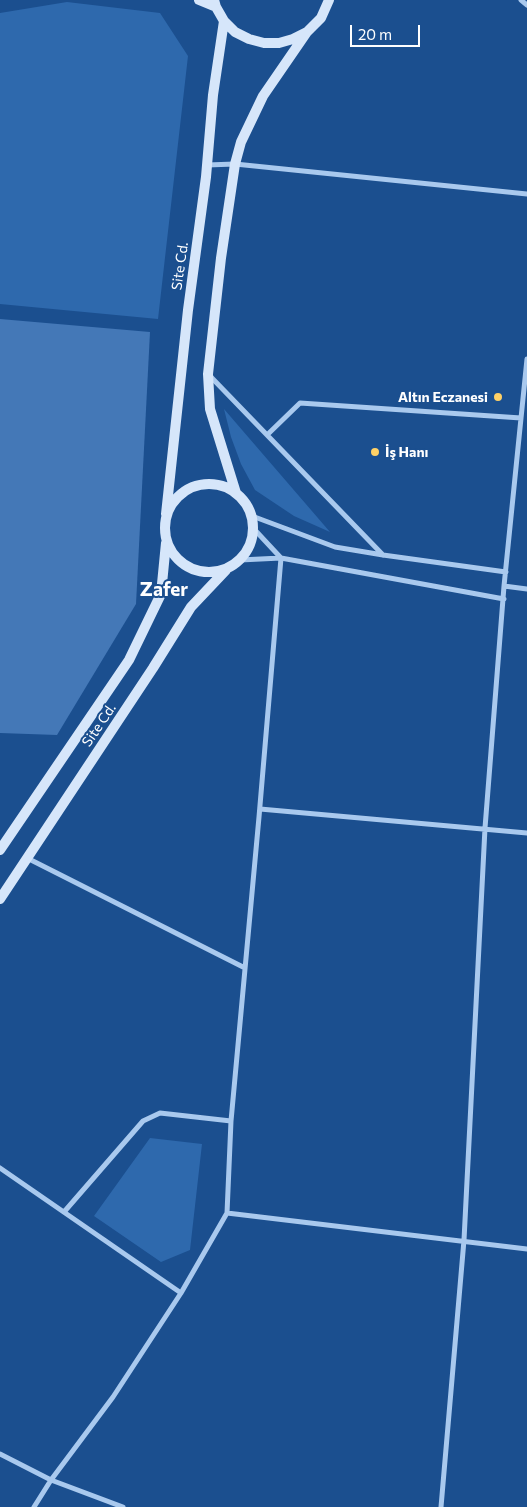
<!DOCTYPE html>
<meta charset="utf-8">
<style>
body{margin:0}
#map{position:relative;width:527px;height:1507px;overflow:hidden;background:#1b4f8f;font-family:Commissioner,sans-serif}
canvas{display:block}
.scale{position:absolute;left:350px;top:25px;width:70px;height:22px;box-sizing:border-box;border:2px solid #fff;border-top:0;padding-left:6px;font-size:15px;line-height:18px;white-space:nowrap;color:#fff;-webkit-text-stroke:4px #1b4f8f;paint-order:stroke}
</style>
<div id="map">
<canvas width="527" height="1507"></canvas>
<div class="scale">20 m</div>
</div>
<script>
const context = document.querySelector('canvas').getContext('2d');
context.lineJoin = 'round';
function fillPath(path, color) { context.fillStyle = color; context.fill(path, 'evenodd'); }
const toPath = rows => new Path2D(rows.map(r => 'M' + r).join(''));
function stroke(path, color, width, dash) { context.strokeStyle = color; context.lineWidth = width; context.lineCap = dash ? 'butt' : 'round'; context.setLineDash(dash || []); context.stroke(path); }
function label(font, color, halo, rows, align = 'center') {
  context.font = font + ' Commissioner,sans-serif'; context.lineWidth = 4; context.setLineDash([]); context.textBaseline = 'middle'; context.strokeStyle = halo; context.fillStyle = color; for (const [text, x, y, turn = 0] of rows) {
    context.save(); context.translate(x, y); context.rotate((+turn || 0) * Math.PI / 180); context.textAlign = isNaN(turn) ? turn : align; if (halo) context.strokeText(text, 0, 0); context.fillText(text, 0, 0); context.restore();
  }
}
const green = toPath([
 [67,2,160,13,188,56,158,319,0,304,0,13],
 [224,409,330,532,294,516,255,490,241,464,231,437],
 [150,1138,202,1144,190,1250,161,1262,94,1216]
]);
const building = toPath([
 [0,319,150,332,136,604,57,735,0,733]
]);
const minor = toPath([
 [521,0,527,5],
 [207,165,235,164,527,194],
 [210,376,383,555],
 [267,435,300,403,521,418],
 [252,516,335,547,383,555,506,572],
 [240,560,281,558,504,599],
 [504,586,527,589],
 [260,809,527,833],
 [27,858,245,968],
 [0,1168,181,1293],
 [64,1212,143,1121,160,1113,231,1121],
 [227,1213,527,1249],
 [0,1454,51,1480,123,1507],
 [34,1507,51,1480,113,1397,181,1293,227,1213,231,1121,259,817,281,558,254,529],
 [441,1507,464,1240,485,828,504,586,527,359]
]);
const secondary = toPath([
 [199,0,216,7],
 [214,0,216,7,224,21,235,32,249,39,264,43,279,43,293,39,307,32,321,18,329,0],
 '165 528a44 44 0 1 1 88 0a44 44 0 1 1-88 0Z',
 [236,493,210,409,208,374,221,258,235,164,241,142,263,96,307,32],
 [166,514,188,310,206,177,213,95,224,21],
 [0,850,129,660,161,594,166,543],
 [0,899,153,668,191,607,226,570]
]);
const markers = [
 [498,397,5,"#ffd166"],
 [375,452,5,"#ffd166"]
];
const streetNames = [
 ["Site Cd.",180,266,-82],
 ["Site Cd.",99,725,-56]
];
const poiNames = [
 ["Altın Eczanesi",488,397],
 ["İş Hanı",385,452,"left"]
];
const districtNames = [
 ["Zafer",164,590]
];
fillPath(green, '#2e69ad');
fillPath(building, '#4478b7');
stroke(minor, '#a9c9ee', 5);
stroke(secondary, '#d6e6fa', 10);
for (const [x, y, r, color] of markers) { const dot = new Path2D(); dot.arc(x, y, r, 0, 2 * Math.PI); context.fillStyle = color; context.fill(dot); stroke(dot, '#1b4f8f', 2); }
label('14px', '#fff', '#1b4f8f', streetNames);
label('bold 14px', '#fff', '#1b4f8f', poiNames, 'right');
label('bold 19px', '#fff', '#1b4f8f', districtNames);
</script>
